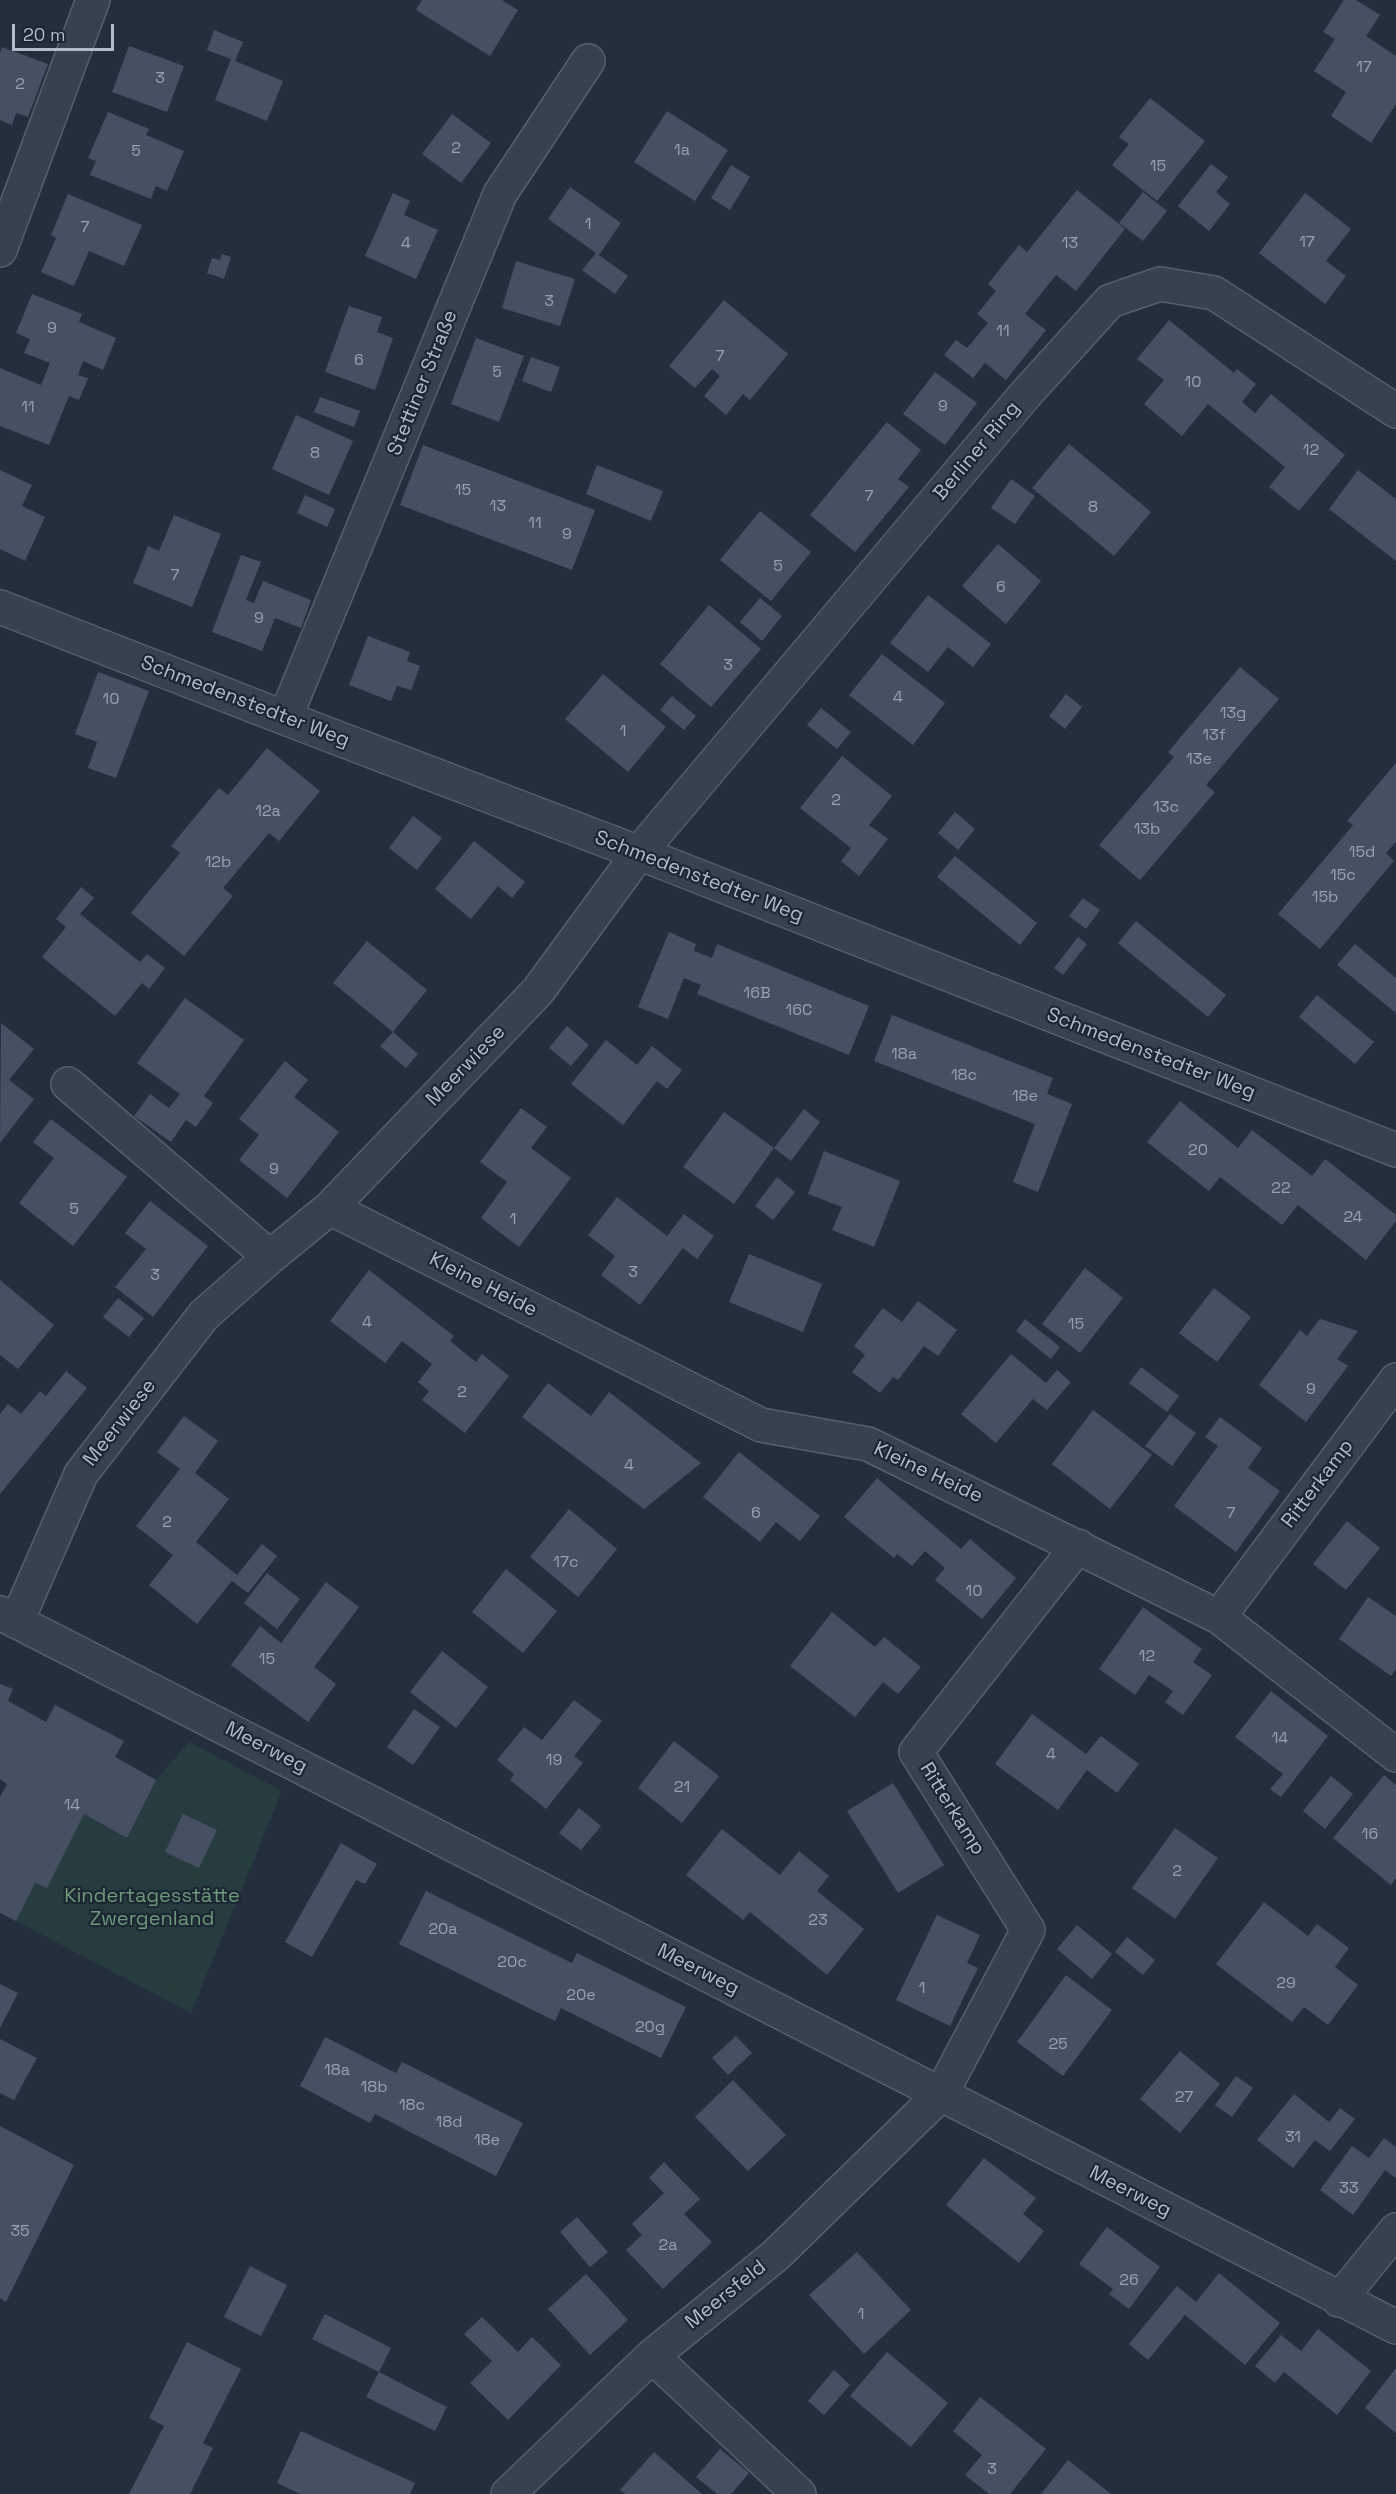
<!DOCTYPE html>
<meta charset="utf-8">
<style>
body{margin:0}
#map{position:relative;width:1396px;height:2494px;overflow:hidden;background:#242f3e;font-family:"Space Grotesk",sans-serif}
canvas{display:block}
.scale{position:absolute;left:12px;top:24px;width:102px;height:27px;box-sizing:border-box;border:3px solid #b4bcc9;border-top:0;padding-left:8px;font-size:18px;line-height:21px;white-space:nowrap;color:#b4bcc9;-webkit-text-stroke:4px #1d2633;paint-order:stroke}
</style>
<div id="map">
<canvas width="1396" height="2494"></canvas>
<div class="scale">20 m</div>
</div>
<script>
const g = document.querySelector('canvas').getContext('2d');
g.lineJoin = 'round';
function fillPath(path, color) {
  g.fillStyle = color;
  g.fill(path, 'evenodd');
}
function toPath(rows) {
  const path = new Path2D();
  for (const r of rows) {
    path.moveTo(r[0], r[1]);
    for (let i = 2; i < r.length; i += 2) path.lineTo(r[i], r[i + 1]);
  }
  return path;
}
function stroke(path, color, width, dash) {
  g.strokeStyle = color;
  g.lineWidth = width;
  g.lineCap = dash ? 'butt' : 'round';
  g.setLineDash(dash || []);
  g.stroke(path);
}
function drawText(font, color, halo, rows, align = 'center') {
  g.font = font + ' "Space Grotesk",sans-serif';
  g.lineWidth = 4.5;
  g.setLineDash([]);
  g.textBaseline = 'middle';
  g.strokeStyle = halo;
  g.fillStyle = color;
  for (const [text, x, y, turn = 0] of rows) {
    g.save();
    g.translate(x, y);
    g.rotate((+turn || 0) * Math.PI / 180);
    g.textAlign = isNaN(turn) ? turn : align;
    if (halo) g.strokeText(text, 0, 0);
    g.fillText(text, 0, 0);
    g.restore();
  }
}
const green = toPath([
 [189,1742,282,1791,191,2013,16,1921,35,1883,47,1888,84,1814,127,1837,156,1780]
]);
const building = toPath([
 [422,0,502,0,518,10,490,56,416,10],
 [1344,0,1356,0,1380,15,1366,36,1396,56,1396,104,1371,143,1331,116,1346,92,1314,71,1335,39,1323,32],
 [214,30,243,42,235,61,283,81,267,121,215,100,231,59,207,50],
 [129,46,184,66,167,112,112,92],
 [2,47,48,64,28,117,16,113,12,125,0,120,0,53],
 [1150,98,1205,141,1157,201,1112,165,1129,144,1119,137],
 [667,111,728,150,695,201,634,162],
 [108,112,149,129,146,135,184,151,167,191,156,186,151,199,90,175,96,161,88,158],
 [452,114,491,143,461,183,422,154],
 [1211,164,1228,177,1216,192,1230,204,1209,231,1178,206],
 [731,165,750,177,730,210,711,198],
 [570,187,621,223,599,255,628,276,615,294,582,270,596,253,548,219],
 [1077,190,1125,229,1076,291,1056,275,1025,314,1046,330,1006,380,985,363,973,378,944,355,956,340,967,348,988,323,977,314,996,291,988,284,1019,245,1027,252],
 [1143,192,1167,211,1143,241,1119,223],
 [393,193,410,201,404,215,438,230,416,279,365,256],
 [1305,193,1351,229,1326,261,1346,276,1325,304,1259,253],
 [68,194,142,225,124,266,89,251,74,286,41,272,56,238,51,235],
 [222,254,231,257,224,279,207,273,212,258,220,260],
 [516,261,575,279,560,326,502,308],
 [32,294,82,314,79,322,116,338,103,370,83,361,78,375,88,378,79,400,69,396,49,445,0,426,0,368,41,385,50,363,24,353,30,339,16,333],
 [724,300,788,354,750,400,743,394,726,415,704,396,720,376,712,369,695,388,669,366],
 [349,306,382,317,377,332,393,338,375,390,325,372],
 [1169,320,1234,373,1237,369,1256,384,1242,402,1255,413,1271,394,1345,455,1299,511,1269,487,1285,467,1208,404,1182,436,1144,404,1164,380,1137,359],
 [476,338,524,356,499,422,451,404],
 [531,357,560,367,551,392,522,381],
 [935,372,977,403,945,445,903,414],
 [320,397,360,411,354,427,314,412],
 [296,415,353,441,329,495,272,469],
 [887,422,921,450,898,479,909,487,855,552,810,515],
 [1069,444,1151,512,1114,556,1032,488],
 [423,445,595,510,572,570,400,505],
 [597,465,663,491,651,521,586,494],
 [0,470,32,485,22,506,45,517,25,561,0,549],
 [1358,470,1396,499,1396,561,1329,509],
 [1011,479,1035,496,1015,524,991,508],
 [305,495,335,509,327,527,297,513],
 [760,511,811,552,771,601,720,560],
 [174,515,221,534,192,607,133,583,148,546,159,551],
 [998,544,1041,581,1006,624,962,586],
 [241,555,261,562,246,600,254,603,263,581,311,600,301,628,275,618,262,651,212,632],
 [928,595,991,644,973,667,948,647,928,672,890,643],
 [760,598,782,616,762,641,740,622],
 [709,605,761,649,711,707,660,664],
 [368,636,410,652,407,661,420,666,411,690,397,686,391,701,349,685],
 [882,654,945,703,913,745,849,695],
 [1240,667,1279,699,1206,785,1215,792,1140,880,1099,845,1174,757,1168,752],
 [98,672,149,691,116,778,88,768,97,742,75,734],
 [603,674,666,727,628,772,565,719],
 [1066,694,1082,707,1065,729,1049,716],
 [672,696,696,716,684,730,660,710],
 [821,708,851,732,837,749,807,725],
 [267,748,320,791,279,841,269,833,223,888,233,896,184,956,131,913,180,853,171,846,219,788,228,795],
 [842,756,892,796,869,825,888,839,859,876,841,861,851,848,800,808],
 [1396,763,1396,842,1386,853,1394,861,1320,949,1278,914,1353,825,1347,821],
 [955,812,975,829,958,850,938,833],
 [413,816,442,838,417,870,389,848],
 [474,841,525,882,512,898,498,886,471,919,435,889],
 [955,856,1037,923,1020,945,937,877],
 [81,887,94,898,80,914,140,962,147,954,165,968,149,989,142,983,115,1016,42,957,66,927,56,919],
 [1083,898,1100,910,1086,929,1069,916],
 [1136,921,1226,995,1208,1017,1118,943],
 [669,932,696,944,694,951,712,958,717,944,869,1006,849,1055,697,994,701,985,684,978,668,1019,638,1007],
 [1078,937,1087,944,1063,975,1054,968],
 [367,941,427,990,393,1032,333,983],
 [1355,944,1396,978,1396,1013,1337,965],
 [1317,995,1374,1042,1355,1064,1299,1017],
 [185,998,244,1040,204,1096,213,1103,196,1127,186,1120,171,1142,134,1116,150,1094,169,1108,180,1094,137,1063],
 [892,1015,1053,1078,1047,1094,1072,1104,1038,1192,1013,1182,1035,1124,874,1061],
 [1,1023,34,1049,9,1080,34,1099,0,1143],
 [567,1026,589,1045,571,1066,549,1048],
 [393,1032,418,1054,406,1068,380,1046],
 [606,1040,637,1065,652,1046,682,1070,667,1089,657,1081,623,1125,571,1084],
 [285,1061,308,1080,294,1097,339,1132,287,1198,239,1160,259,1135,239,1119],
 [1180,1101,1238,1148,1252,1130,1312,1176,1325,1159,1396,1215,1396,1221,1366,1260,1298,1205,1282,1225,1220,1177,1209,1191,1147,1142],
 [521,1108,547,1127,531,1148,571,1178,519,1247,481,1218,507,1182,480,1162],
 [804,1109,820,1122,791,1161,774,1148],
 [724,1112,774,1148,734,1204,683,1167],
 [51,1119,127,1177,73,1246,19,1203,54,1158,33,1142],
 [824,1151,900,1181,874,1247,832,1230,842,1207,808,1194],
 [777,1177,795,1192,773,1220,755,1206],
 [617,1197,667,1236,684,1214,714,1236,697,1259,683,1248,640,1305,601,1275,615,1256,588,1235],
 [150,1201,208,1246,153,1317,115,1287,146,1249,125,1233],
 [749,1254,822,1284,803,1332,729,1302],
 [1085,1268,1123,1298,1080,1353,1042,1324],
 [369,1270,454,1336,450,1341,476,1362,482,1354,509,1376,465,1433,422,1400,429,1391,418,1382,432,1364,402,1341,385,1363,330,1321],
 [0,1280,54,1325,18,1369,0,1355],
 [1214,1288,1251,1317,1217,1362,1179,1333],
 [118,1298,144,1318,129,1337,103,1317],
 [918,1301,957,1330,938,1356,924,1346,898,1380,893,1377,880,1393,852,1372,865,1355,854,1346,883,1308,902,1322],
 [1025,1319,1060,1347,1051,1359,1016,1331],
 [1320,1319,1358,1331,1337,1359,1348,1366,1306,1422,1259,1385,1300,1330,1307,1336],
 [1011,1354,1046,1383,1057,1370,1071,1382,1047,1410,1033,1399,996,1443,961,1414],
 [1141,1367,1179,1396,1167,1412,1129,1383],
 [66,1371,87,1388,0,1494,0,1414,8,1404,21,1414,40,1391,46,1396],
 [548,1383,591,1416,609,1392,701,1463,644,1509,522,1417],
 [1093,1410,1152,1455,1110,1509,1052,1464],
 [1170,1414,1196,1433,1172,1466,1145,1446],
 [184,1416,218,1441,195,1473,229,1499,196,1542,237,1575,262,1544,277,1556,248,1593,232,1581,197,1624,149,1585,173,1555,136,1526,180,1469,157,1452],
 [1220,1417,1262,1448,1248,1468,1280,1491,1236,1552,1174,1506,1218,1446,1205,1437],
 [739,1452,820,1516,800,1541,776,1522,760,1542,703,1497],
 [877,1478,961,1549,970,1539,1016,1578,982,1619,935,1580,945,1568,925,1551,912,1566,897,1554,894,1558,844,1517],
 [569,1509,617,1549,578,1597,530,1557],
 [1347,1521,1380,1548,1346,1590,1313,1564],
 [506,1569,557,1611,523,1653,472,1612],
 [267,1573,300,1599,277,1629,244,1603],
 [326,1582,359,1607,314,1667,336,1684,308,1722,231,1665,260,1626,281,1643],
 [1368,1597,1396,1616,1396,1669,1391,1676,1339,1639],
 [1143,1607,1202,1649,1193,1662,1212,1675,1183,1715,1165,1702,1173,1691,1149,1675,1135,1695,1099,1669],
 [832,1612,875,1647,884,1637,921,1667,898,1694,883,1682,855,1717,790,1666],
 [442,1651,488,1687,456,1728,410,1692],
 [0,1684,13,1689,8,1701,46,1722,55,1705,124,1741,115,1757,156,1780,127,1838,84,1814,47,1888,35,1883,16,1921,0,1913,0,1797,7,1784,0,1779],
 [1271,1691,1328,1736,1281,1797,1270,1789,1283,1774,1235,1737],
 [574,1700,602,1721,574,1756,583,1763,546,1809,510,1780,514,1774,497,1760,524,1727,542,1740],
 [414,1709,440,1727,413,1765,387,1747],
 [1032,1714,1086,1754,1101,1736,1139,1764,1117,1793,1087,1770,1058,1810,995,1764],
 [674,1741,719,1776,682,1823,638,1788],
 [1384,1775,1396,1785,1396,1878,1391,1885,1333,1838],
 [1331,1776,1353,1794,1325,1829,1303,1811],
 [893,1783,944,1865,898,1893,847,1811],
 [579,1808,601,1826,581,1850,559,1833],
 [183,1814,217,1830,199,1868,165,1852],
 [1175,1828,1218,1858,1175,1919,1132,1888],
 [722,1829,780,1875,799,1851,829,1876,817,1891,864,1929,827,1975,750,1912,743,1920,686,1875],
 [341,1843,377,1864,365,1884,356,1880,312,1957,285,1942],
 [426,1891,572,1963,577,1953,686,2007,661,2058,561,2008,555,2021,399,1944],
 [1264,1902,1308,1936,1317,1924,1349,1948,1335,1967,1358,1985,1328,2025,1304,2007,1292,2022,1216,1964],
 [937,1915,980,1935,967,1963,978,1968,950,2026,896,2000],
 [1077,1925,1112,1954,1092,1979,1057,1949],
 [1127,1937,1155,1960,1143,1975,1115,1952],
 [1066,1975,1112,2010,1063,2076,1017,2042],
 [0,1984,18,1993,0,2028],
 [736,2036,752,2053,728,2075,712,2058],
 [325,2037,396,2073,402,2062,523,2123,496,2176,375,2114,370,2123,300,2086],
 [0,2039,37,2058,14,2100,0,2093],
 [1180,2051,1220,2084,1180,2133,1140,2099],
 [1236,2076,1253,2088,1232,2117,1215,2105],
 [733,2080,786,2135,748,2171,695,2117],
 [1294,2094,1329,2122,1340,2108,1355,2119,1330,2151,1315,2140,1293,2168,1257,2140],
 [0,2126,74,2165,6,2302,0,2298],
 [1384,2138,1396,2147,1396,2178,1385,2170,1353,2215,1320,2190,1352,2146,1369,2158],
 [984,2158,1036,2198,1023,2214,1044,2231,1019,2263,946,2205],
 [664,2162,700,2199,684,2214,712,2242,663,2289,626,2250,642,2235,632,2224,664,2193,649,2178],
 [577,2217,608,2252,590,2267,560,2232],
 [1107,2227,1160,2267,1129,2309,1109,2294,1113,2289,1079,2264],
 [857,2252,911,2310,864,2354,809,2295],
 [250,2266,287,2285,261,2336,224,2317],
 [1219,2273,1280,2323,1245,2365,1185,2315,1148,2360,1129,2344,1177,2286,1196,2302],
 [586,2274,628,2320,590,2355,548,2309],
 [325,2314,391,2348,379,2372,312,2339],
 [482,2317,518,2352,532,2337,561,2365,508,2420,470,2383,492,2361,464,2334],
 [1318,2329,1371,2371,1337,2415,1284,2372,1275,2383,1255,2366,1281,2335,1301,2351],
 [187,2342,241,2369,203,2443,213,2448,190,2494,129,2494,164,2426,149,2418],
 [887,2352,948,2403,911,2447,850,2396],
 [1396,2368,1396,2433,1365,2408],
 [834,2370,850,2385,824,2415,808,2401],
 [379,2372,447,2407,435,2431,366,2397],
 [980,2397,1046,2449,1010,2494,989,2494,965,2475,982,2455,953,2431],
 [301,2431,415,2483,410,2494,300,2494,277,2483],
 [720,2449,749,2473,731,2494,717,2494,696,2477],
 [654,2452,702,2494,625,2494,620,2490],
 [1068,2460,1111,2494,1041,2494]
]);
const minor = toPath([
 [0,250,93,0],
 [0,607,285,718,639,853,1396,1150],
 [285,718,500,194,588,61],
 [68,1084,270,1257],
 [330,1208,761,1425,868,1444,1219,1617,1396,1755],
 [0,1613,1396,2327],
 [1219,1617,1396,1380],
 [17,1621,81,1474,204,1315,270,1257,330,1208,538,991,639,853,1024,396,1110,301,1160,284,1214,293,1396,411],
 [1339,2300,1396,2230],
 [652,2356,799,2494],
 [508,2494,652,2356,776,2255,941,2094,1028,1930,916,1752,1078,1546]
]);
const numberNames = [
 ["17",1364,68],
 ["3",160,79],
 ["2",20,85],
 ["2",456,149],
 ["1a",682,151],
 ["5",136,152],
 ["15",1158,167],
 ["1",588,225],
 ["7",85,228],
 ["17",1307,243],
 ["4",406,244],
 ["13",1070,244],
 ["3",549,302],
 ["9",52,329],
 ["11",1003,332],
 ["7",720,357],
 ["6",359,361],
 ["5",497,373],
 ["10",1193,383],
 ["9",943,407],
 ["11",28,408],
 ["12",1311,451],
 ["8",315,454],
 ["15",463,491],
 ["7",869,497],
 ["13",498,507],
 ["8",1093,508],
 ["11",535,524],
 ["9",567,535],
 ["5",778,567],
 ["7",175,576],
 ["6",1001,588],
 ["9",259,619],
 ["3",728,666],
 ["4",898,698],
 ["10",111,700],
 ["13g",1233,714],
 ["1",623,732],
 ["13f",1214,736],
 ["13e",1199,760],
 ["2",836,801],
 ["13c",1166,808],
 ["12a",268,812],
 ["13b",1147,830],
 ["15d",1362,853],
 ["12b",218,863],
 ["15c",1343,876],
 ["15b",1325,898],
 ["16B",757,994],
 ["16C",799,1011],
 ["18a",904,1055],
 ["18c",964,1076],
 ["18e",1025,1097],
 ["20",1198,1151],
 ["9",274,1170],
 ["22",1281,1189],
 ["5",74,1210],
 ["24",1353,1218],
 ["1",513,1220],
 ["3",633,1273],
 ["3",155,1276],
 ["4",367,1323],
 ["15",1076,1325],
 ["9",1311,1390],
 ["2",462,1393],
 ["4",629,1466],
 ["6",756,1514],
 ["7",1231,1514],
 ["2",167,1523],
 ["17c",566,1563],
 ["10",974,1592],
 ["12",1147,1657],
 ["15",267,1660],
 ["14",1280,1739],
 ["4",1051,1755],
 ["19",554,1761],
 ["21",682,1788],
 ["14",72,1806],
 ["16",1370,1835],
 ["2",1177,1872],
 ["23",818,1921],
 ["20a",443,1930],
 ["20c",512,1963],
 ["29",1286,1984],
 ["1",922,1989],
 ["20e",581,1996],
 ["20g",650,2028],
 ["25",1058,2045],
 ["18a",337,2071],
 ["18b",374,2088],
 ["27",1184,2098],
 ["18c",412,2106],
 ["18d",449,2123],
 ["31",1293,2138],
 ["18e",487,2141],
 ["33",1349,2189],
 ["35",20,2232],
 ["2a",668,2246],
 ["26",1129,2281],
 ["1",861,2315],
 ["3",992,2470]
];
const streetNames = [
 ["Stettiner Straße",423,383,-68],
 ["Berliner Ring",977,451,-50],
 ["Schmedenstedter Weg",245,702,21],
 ["Schmedenstedter Weg",699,877,21],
 ["Schmedenstedter Weg",1151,1054,21],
 ["Meerwiese",466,1066,-46],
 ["Kleine Heide",483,1285,27],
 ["Meerwiese",120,1423,-52],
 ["Kleine Heide",928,1473,25],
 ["Ritterkamp",1318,1484,-53],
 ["Meerweg",266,1748,27],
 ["Ritterkamp",952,1809,58],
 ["Meerweg",698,1970,27],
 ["Meerweg",1130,2192,27],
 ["Meersfeld",726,2295,-39]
];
const parkNames = [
 ["Kindertagesstätte",152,1897],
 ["Zwergenland",152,1920]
];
fillPath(green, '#263c3f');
fillPath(building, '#455162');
stroke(minor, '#565f6c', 36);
stroke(minor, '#38414e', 33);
drawText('16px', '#98a1af', null, numberNames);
drawText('20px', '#b4bcc9', '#1d2633', streetNames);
drawText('20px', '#6b9a76', '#1d2633', parkNames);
</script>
